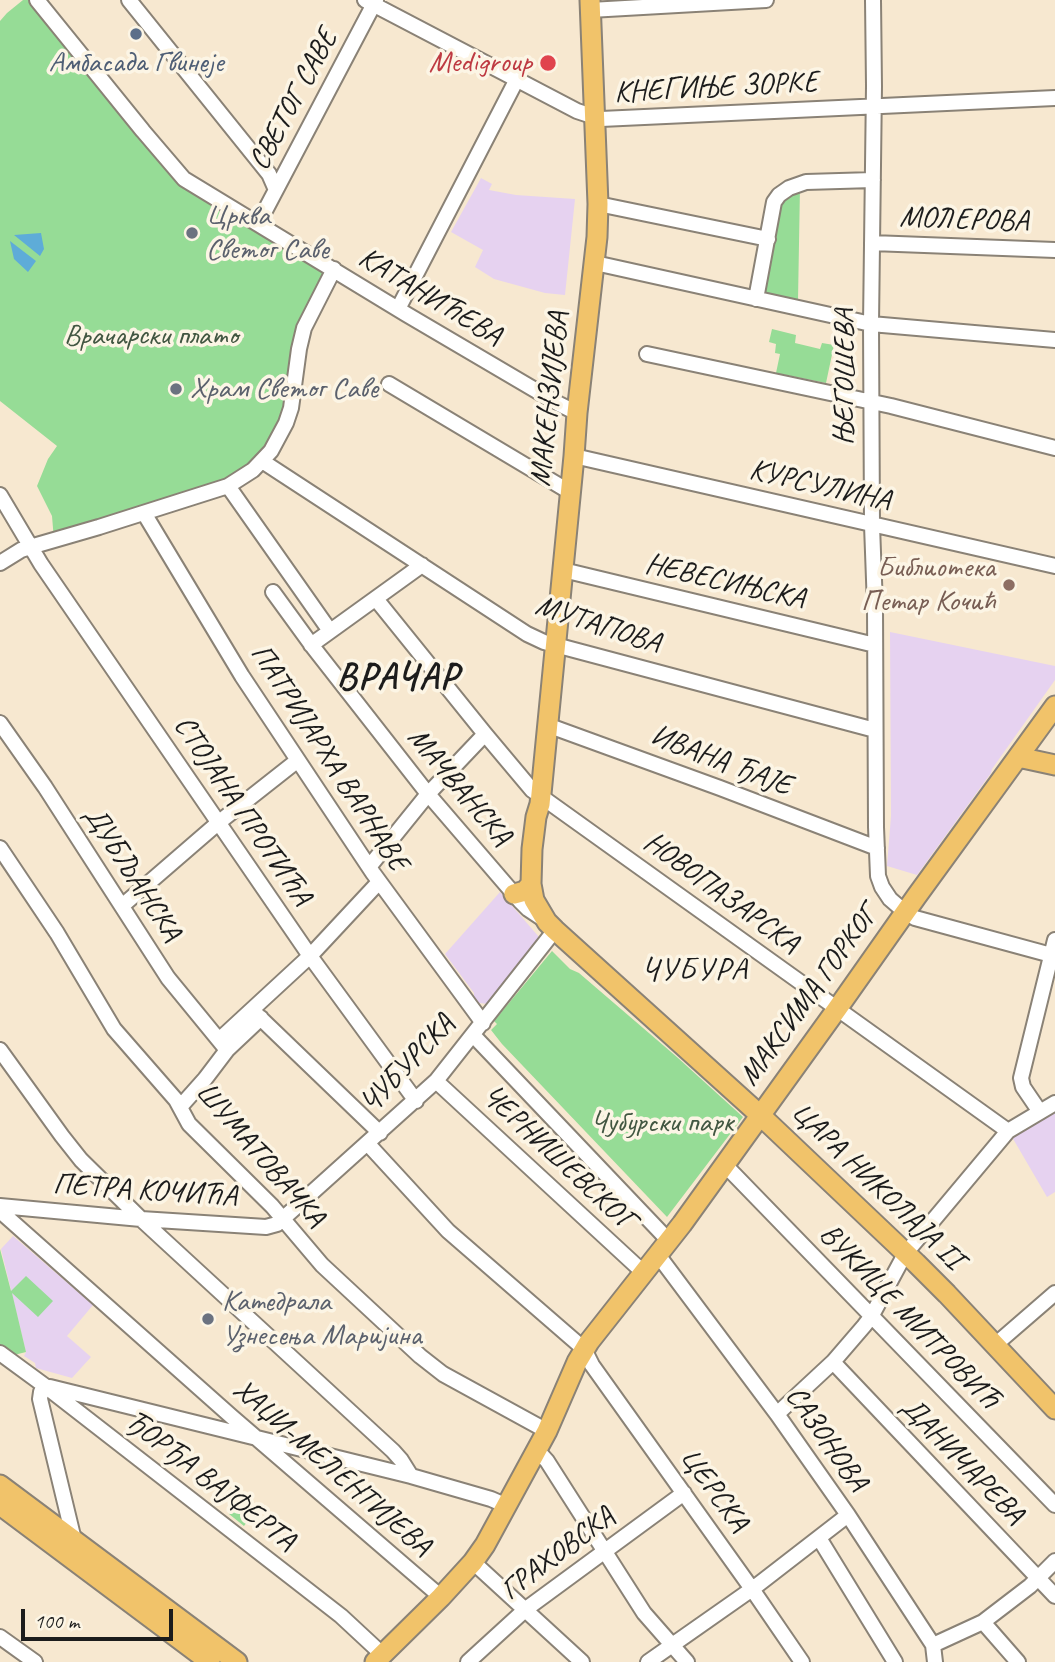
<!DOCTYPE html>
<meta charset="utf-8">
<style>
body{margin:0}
#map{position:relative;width:1055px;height:1662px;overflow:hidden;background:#f7e8d0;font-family:Caveat,sans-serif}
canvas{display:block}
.scale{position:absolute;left:21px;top:1609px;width:152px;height:32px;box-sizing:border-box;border:4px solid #1c1c1c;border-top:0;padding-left:9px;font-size:21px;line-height:24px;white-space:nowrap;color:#1c1c1c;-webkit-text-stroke:5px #fcf5e5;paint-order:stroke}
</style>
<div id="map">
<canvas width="1055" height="1662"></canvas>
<div class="scale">100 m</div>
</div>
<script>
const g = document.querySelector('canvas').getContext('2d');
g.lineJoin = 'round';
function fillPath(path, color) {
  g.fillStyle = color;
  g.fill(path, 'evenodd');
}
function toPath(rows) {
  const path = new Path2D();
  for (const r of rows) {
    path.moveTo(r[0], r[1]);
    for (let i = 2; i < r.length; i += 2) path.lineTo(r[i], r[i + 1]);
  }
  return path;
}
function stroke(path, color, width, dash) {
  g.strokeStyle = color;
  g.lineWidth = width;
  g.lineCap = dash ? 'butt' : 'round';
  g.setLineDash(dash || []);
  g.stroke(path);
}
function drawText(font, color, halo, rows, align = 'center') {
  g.font = font + ' Caveat,sans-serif';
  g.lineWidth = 7;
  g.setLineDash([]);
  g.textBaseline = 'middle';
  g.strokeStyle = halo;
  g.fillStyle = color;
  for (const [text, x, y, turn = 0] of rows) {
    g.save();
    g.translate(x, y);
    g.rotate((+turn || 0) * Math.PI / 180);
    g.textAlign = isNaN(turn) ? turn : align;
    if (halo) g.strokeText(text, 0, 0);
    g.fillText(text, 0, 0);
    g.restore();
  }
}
const built = toPath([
 [481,178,492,184,489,190,516,195,575,199,565,295,545,293,494,279,475,267,483,250,451,232],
 [890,632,1055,666,1055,680,992,769,991,773,917,875,887,866,891,816],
 [500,892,539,937,488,1004,479,1003,474,997,474,993,445,954],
 [1055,1112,1055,1192,1047,1197,1012,1137],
 [13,1236,93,1305,67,1336,91,1357,72,1378,36,1368,35,1363,24,1356,26,1352,1,1249]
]);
const green = toPath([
 [23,0,28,0,180,184,331,275,309,316,286,423,241,479,54,540,52,516,37,486,48,459,57,446,0,401,0,21,7,13],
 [800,187,798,300,761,292,780,201],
 [772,329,796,335,795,343,820,349,822,343,834,345,826,383,776,373,780,354,775,353,776,344,769,342],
 [552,951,570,969,579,973,678,1058,743,1117,667,1217,502,1044,491,1030,497,1024,494,1021],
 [0,1249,11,1291,26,1276,53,1301,38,1317,12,1293,26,1352,10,1356,0,1349],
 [242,1498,256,1510,244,1526,229,1514]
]);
const water = toPath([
 [41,233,44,249,40,256,14,235],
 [10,241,36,261,28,272,14,259]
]);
const minor = toPath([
 [37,0,143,131,184,179,406,314,559,404,577,413],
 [129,0,269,174,276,190],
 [365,0,577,111,601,119,1055,98],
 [873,0,874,86,871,324,872,525,875,607,876,827,878,876,882,887,890,899,905,912,915,918,1055,956],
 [590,10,766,0],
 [598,204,768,239],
 [258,224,376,0],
 [872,243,1055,250],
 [595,263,871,324,1055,340],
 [756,299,774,202,779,195,789,188,806,182,873,180],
 [398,309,517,79],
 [647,354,891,406,1055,448],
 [389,384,570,492],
 [574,456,1055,566],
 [262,461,527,634,544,642,875,730],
 [228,486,330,631],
 [0,495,41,564,310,956,416,1101],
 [144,513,242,676,373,873,483,1023],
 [0,563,21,550,30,547,99,527,228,486,253,470,271,451,286,423,291,408,299,349,304,328,334,269],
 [563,570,875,645],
 [273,592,313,647,428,794,520,901,528,909,543,919],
 [376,599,485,734,532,790,1008,1131],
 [311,645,422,565],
 [0,723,45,787,168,978,227,1050],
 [547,725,720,788,877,848],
 [0,848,57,933,114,1029,176,1100,189,1124,272,1206,322,1265,420,1356,443,1374,547,1431],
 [369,867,428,794,485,734],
 [122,906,218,823,298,760],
 [252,1010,380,1133],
 [473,1035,669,1241],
 [219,1040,310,956,379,882],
 [0,1050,62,1136,81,1160,141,1219,393,1451,401,1460,411,1476],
 [436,1081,644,1273],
 [180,1107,205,1079,227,1050,261,1018],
 [1040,1112,1023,1087,1021,1078,1055,940],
 [368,1144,448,1231,584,1349,592,1365,752,1589,802,1662],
 [725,1165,1055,1505],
 [0,1206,141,1219,266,1227,277,1224,436,1081,555,930],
 [0,1211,232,1417,441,1597],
 [658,1255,777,1414,848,1515,933,1645,935,1662],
 [995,1345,1055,1293],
 [0,1353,45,1386,305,1588,341,1616,383,1655],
 [833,1362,1055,1596],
 [45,1386,41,1392,40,1399,74,1540],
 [50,1387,411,1476,491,1499,507,1506],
 [777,1414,833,1362,864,1326,871,1317,905,1254,1008,1131,1055,1103],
 [537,1450,547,1461,644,1613,687,1662],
 [819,1538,895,1662],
 [473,1562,582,1662],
 [983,1622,1018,1662],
 [0,1637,35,1662],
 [933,1645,983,1622,1030,1586,1055,1561],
 [468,1662,526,1609,684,1493],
 [648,1662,755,1587,848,1515]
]);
const major = toPath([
 [590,0,598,204,597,237,577,413,574,456,540,804,536,817,532,849,531,884,534,900,547,922,555,930,760,1115,916,1263,947,1294,1055,1409],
 [1018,757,1055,765],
 [514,894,525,891,531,884],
 [0,1485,237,1662],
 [0,1505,210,1662],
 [375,1662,441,1597,473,1562,485,1545,547,1431,577,1362,589,1342,682,1224,837,1009,916,897,1055,706]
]);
const markers = [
 [136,34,7,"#5c6f8a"],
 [548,63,9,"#e0444e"],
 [192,233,7,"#6b7280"],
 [176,389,7,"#6b7280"],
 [1009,585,7,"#8d6e63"],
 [208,1319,7,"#6b7280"]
];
const serviceNames = [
 ["Амбасада Гвинеје",136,63]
];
const healthNames = [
 ["Medigroup",532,63]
];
const streetNames = [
 ["КНЕГИЊЕ ЗОРКЕ",716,88,-3],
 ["СВЕТОГ САВЕ",294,100,-62],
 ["МОЛЕРОВА",964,220,2],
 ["КАТАНИЋЕВА",430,297,31],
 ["ЊЕГОШЕВА",845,377,-90],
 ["МАКЕНЗИЈЕВА",550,399,-84],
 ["КУРСУЛИНА",820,486,13],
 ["НЕВЕСИЊСКА",725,582,13],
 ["МУТАПОВА",598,625,18],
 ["ПАТРИЈАРХА ВАРНАВЕ",329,758,57],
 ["ИВАНА ЂАЈЕ",721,761,21],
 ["МАЧВАНСКА",459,787,50],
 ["СТОЈАНА ПРОТИЋА",242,811,56],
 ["ДУБЉАНСКА",132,874,57],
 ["НОВОПАЗАРСКА",721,893,36],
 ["МАКСИМА ГОРКОГ",809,996,-54],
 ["ЧУБУРСКА",408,1064,-47],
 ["ШУМАТОВАЧКА",260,1155,49],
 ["ЧЕРНИШЕВСКОГ",558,1158,43],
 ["ЦАРА НИКОЛАЈА II",877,1186,44],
 ["ПЕТРА КОЧИЋА",145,1191,4],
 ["ВУКИЦЕ МИТРОВИЋ",909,1317,46],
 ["САЗОНОВА",826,1439,55],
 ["ДАНИЧАРЕВА",962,1461,46],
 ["ХАЏИ-МЕЛЕНТИЈЕВА",332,1468,41],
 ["ЂОРЂА ВАЈФЕРТА",210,1481,38],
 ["ЦЕРСКА",714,1490,54],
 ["ГРАХОВСКА",558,1554,-37]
];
const worshipNames = [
 ["Црква",206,216],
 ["Светог Саве",206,250],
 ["Храм Светог Саве",190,389],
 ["Катедрала",222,1302],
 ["Узнесења Маријина",222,1336]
];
const parkNames = [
 ["Врачарски плато",151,336],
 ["Чубурски парк",662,1123]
];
const educationNames = [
 ["Библиотека",995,568],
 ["Петар Кочић",995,602]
];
const neighbourhoodNames = [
 ["ЧУБУРА",695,971]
];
const districtNames = [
 ["ВРАЧАР",398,678]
];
fillPath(built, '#e6d2f0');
fillPath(green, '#96dc96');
fillPath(water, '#5eacd8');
stroke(minor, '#8a8276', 18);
stroke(major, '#8a8276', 23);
stroke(minor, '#fff', 14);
stroke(major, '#f1c36a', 19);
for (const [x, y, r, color] of markers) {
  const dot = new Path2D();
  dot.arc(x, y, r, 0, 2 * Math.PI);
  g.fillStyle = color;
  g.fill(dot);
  stroke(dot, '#fcf5e5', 2.5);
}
drawText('30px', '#4e5e75', '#fcf5e5', serviceNames);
drawText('30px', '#be3a42', '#fcf5e5', healthNames, 'right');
drawText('30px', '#1c1c1c', '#fcf5e5', streetNames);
drawText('30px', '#5b616d', '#fcf5e5', worshipNames, 'left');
drawText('30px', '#415641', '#fcf5e5', parkNames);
drawText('30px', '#785e54', '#fcf5e5', educationNames, 'right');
g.letterSpacing = '2px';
drawText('32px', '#1c1c1c', '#fcf5e5', neighbourhoodNames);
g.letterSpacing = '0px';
g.letterSpacing = '2px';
drawText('bold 37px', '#1c1c1c', '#fcf5e5', districtNames);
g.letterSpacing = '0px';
</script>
